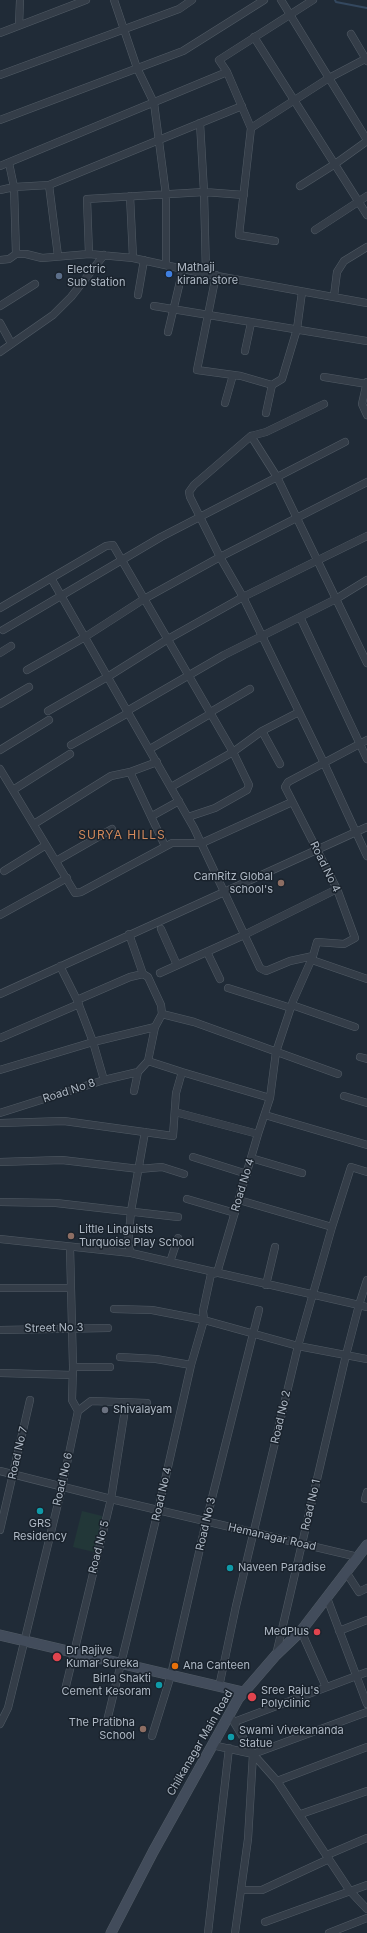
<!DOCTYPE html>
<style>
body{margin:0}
canvas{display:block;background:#202b37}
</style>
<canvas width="367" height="1933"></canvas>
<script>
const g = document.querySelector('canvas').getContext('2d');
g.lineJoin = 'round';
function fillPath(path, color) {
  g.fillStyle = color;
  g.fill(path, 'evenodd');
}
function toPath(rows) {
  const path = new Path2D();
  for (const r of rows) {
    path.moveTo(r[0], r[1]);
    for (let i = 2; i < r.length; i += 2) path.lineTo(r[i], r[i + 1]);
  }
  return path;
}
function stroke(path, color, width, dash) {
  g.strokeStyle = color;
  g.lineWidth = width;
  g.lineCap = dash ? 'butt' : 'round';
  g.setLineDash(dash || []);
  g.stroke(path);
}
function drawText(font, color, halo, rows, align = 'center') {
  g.font = font + ' Inter,sans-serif';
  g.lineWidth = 3;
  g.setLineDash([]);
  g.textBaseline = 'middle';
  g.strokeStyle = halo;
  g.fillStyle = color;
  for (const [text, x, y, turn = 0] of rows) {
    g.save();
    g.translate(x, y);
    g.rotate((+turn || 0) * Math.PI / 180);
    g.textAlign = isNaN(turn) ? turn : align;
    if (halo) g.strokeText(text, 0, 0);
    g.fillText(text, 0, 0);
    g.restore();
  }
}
const green = toPath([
 [82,1511,102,1516,94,1552,73,1547]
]);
const stream = toPath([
 [335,0,336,2,367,8]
]);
const street = toPath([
 [114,0,137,68,154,103,166,195,166,264],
 [281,0,367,140],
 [313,0,219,60,227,72,251,128,329,78,367,58],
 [19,25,20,0],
 [0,33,86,0],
 [351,34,367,61],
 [254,37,367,215],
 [0,75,179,9,192,0],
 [0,120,183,51,264,0],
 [200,123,204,192,206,274],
 [251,128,239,235,275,241],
 [9,163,14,187,16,254],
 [0,166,227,72],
 [49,185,58,256],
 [300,186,335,164,367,141],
 [0,190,14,187,49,185,242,106],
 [130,196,133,258],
 [315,230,367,196],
 [89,254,87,199,204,192,244,195],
 [0,260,9,259,16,254,26,254,42,258,89,254,133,258,206,274,367,303],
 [216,275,197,370,241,376,272,385,282,379,297,329,302,292],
 [138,295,144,260],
 [334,296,337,272,344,261,367,247],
 [0,306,35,284],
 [154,306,367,341],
 [0,323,11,343],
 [168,332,183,269],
 [245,351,251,323],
 [0,352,53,315,71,297,104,255],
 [324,377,367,384],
 [367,382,362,404,367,415],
 [225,403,233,375],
 [324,404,266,432,251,436,277,477,367,663],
 [266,413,272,385],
 [251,436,194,485,189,492,190,497,220,557,243,597,324,763,367,856],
 [51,578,194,828,260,968,266,971,290,961,313,956],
 [0,608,106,546,113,545,233,752,249,785,247,790,215,808,188,817],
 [300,617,367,759],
 [3,630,161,537,345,442],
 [0,653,11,646],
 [27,670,85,637,144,599,220,557,367,482],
 [0,704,29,687],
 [48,711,109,676,168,639,243,597,367,536],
 [127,711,224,655,336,599,367,580],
 [209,713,250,689],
 [262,731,280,764],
 [71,745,128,713],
 [150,749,210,714],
 [0,750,49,720],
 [0,769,75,893,81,892,172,843,202,843,292,802],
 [130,772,165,846],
 [171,787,233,752,262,731,299,712],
 [13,790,70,754],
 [152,816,179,801],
 [34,824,111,776,130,772,157,762],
 [56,861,112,829],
 [4,871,46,845],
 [0,915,67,878],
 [161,929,177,965],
 [129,934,143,974,148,977,161,1005,162,1014,155,1027,148,1061,138,1072,134,1091],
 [207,952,220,979],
 [312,960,367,979],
 [60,966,77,1000,93,1042,104,1080],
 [160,973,244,935,337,889],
 [228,988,291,1008],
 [0,994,367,827],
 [77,1000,130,977,143,974],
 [292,1005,355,1027],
 [162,1014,194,1022,338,1074],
 [0,1038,79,1004],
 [360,1057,367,1059],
 [0,1070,93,1042,155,1027],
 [182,1072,270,1098],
 [344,1096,367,1103],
 [175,1112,258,1134],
 [0,1113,104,1080,138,1072],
 [265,1115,367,1145],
 [0,1123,64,1121,173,1136,176,1093,182,1072,148,1061],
 [193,1157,247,1174],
 [251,1158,302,1173],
 [0,1162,62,1160,139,1169,162,1167,184,1174],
 [187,1199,235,1213],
 [239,1200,332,1227],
 [0,1202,56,1203,178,1217],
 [0,1239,131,1253,359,1305,367,1280],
 [131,1253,128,1244,131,1211,145,1132],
 [170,1262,178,1238],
 [266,1285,275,1247],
 [0,1288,71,1288],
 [114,1309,152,1310,204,1320,298,1346,367,1359],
 [0,1330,108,1328],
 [120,1357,156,1359,191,1365],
 [73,1367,110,1367],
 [0,1373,73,1375],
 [78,1411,91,1401,147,1403],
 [0,1471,111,1499,358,1557],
 [365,1499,367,1492],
 [0,1530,30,1400],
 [346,1572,359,1592,367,1588],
 [327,1598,367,1704],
 [301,1631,326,1687],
 [339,1631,367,1620],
 [276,1655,346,1355,359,1305,367,1307],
 [219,1687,236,1606,298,1346,332,1227,351,1167,367,1172],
 [65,1690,111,1499,126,1403],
 [229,1714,253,1754,277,1781,350,1891,367,1909],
 [107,1721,158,1511,191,1365,204,1320,203,1311,211,1274,217,1273,258,1134,270,1098,276,1052,293,1001,313,956,317,942,344,944,355,938,337,889,285,787,288,782,367,740],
 [234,1722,367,1672],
 [0,1724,8,1708,62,1487,78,1411,72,1400,73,1367,70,1247],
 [152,1736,171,1675,206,1522,259,1310],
 [212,1745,253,1754,367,1712],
 [277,1781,367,1747],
 [301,1814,367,1791],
 [327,1855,367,1838],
 [241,1890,262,1890,329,1859],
 [265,1922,367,1885],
 [208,1933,229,1748],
 [235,1933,248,1839,253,1754],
 [329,1933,367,1918]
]);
const secondary = toPath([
 [0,1635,243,1692],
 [111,1933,153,1852,238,1699,276,1655,301,1631,367,1545]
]);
const markers = [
 [169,274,4,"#3f7fe0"],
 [59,276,4,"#5c6f8a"],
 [281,883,4,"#8d6e63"],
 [71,1236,4,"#8d6e63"],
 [105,1410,4,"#6b7280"],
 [40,1511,4,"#0f9aa8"],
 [230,1568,4,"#0f9aa8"],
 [317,1632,4,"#e0444e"],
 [57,1657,5,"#e0444e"],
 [175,1666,4,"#e8710a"],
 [159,1685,4,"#0f9aa8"],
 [252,1697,5,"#e0444e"],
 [143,1729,4,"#8d6e63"],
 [231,1737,4,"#0f9aa8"]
];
const poiNames = [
 ["Mathaji",177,268],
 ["kirana store",177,281],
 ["Electric",67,270],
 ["Sub station",67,283],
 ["CamRitz Global",273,877,"right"],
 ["school's",273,890,"right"],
 ["Little Linguists",79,1230],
 ["Turquoise Play School",79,1243],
 ["Shivalayam",113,1410],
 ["GRS",40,1524,"center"],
 ["Residency",40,1537,"center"],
 ["Naveen Paradise",238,1568],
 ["MedPlus",309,1632,"right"],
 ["Dr Rajive",66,1651],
 ["Kumar Sureka",66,1664],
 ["Ana Canteen",183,1666],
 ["Birla Shakti",151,1679,"right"],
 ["Cement Kesoram",151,1692,"right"],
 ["Sree Raju's",261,1691],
 ["Polyclinic",261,1704],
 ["The Pratibha",135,1723,"right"],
 ["School",135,1736,"right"],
 ["Swami Vivekananda",239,1731],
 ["Statue",239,1744]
];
const streetNames = [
 ["Road No 4",325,867,64],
 ["Road No 8",69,1091,-18],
 ["Road No 4",243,1185,-73],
 ["Street No 3",54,1328,-1],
 ["Road No 2",281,1417,-77],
 ["Road No 7",18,1453,-77],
 ["Road No 6",63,1479,-77],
 ["Road No 4",162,1494,-77],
 ["Road No 1",311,1505,-77],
 ["Road No 3",206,1524,-77],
 ["Hemanagar Road",272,1537,13],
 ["Road No 5",99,1547,-76],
 ["Chilkanagar Main Road",200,1743,-60]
];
const neighbourhoodNames = [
 ["SURYA HILLS",122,835]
];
fillPath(green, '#223738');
stroke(stream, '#34485f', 2);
stroke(street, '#515b65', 8);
stroke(secondary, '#515b65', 11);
stroke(street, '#343d48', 7);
stroke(secondary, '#424c5b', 10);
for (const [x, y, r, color] of markers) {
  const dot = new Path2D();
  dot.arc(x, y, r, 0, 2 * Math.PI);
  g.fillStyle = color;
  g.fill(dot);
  stroke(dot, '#19222c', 1.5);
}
drawText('11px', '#aeb8c4', '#19222c', poiNames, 'left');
drawText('11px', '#aeb8c4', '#19222c', streetNames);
g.letterSpacing = '1px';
drawText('12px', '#d2895b', '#19222c', neighbourhoodNames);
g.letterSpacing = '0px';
</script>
